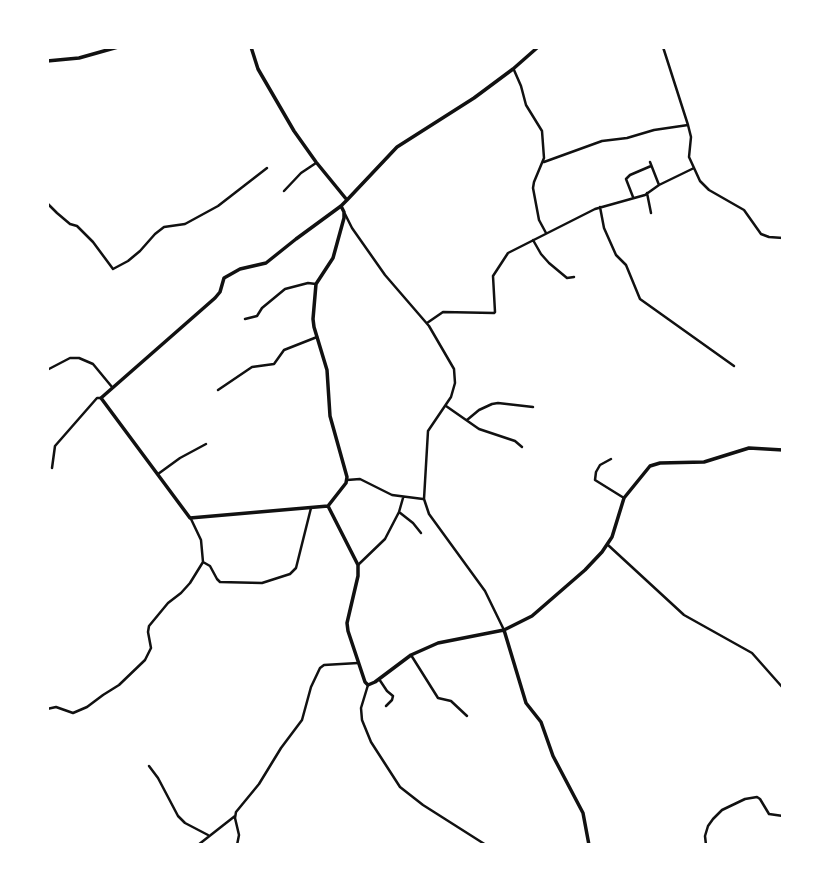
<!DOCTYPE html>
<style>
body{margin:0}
#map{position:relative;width:830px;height:892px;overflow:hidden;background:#fff;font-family:Commissioner,sans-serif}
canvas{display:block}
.frame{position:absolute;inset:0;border:49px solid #fff;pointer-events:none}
</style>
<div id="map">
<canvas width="830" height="892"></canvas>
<div class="frame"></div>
</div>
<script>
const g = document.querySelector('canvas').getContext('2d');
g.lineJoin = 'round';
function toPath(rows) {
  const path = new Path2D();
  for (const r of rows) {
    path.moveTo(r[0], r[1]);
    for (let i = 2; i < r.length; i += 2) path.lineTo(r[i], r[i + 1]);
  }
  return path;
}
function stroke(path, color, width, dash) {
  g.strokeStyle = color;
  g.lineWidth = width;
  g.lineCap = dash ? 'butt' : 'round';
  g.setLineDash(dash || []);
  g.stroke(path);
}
const minor = toPath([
 [663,47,688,125,691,137,689,157,700,181,709,190,744,210,761,234,769,237,783,238],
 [514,70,521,86,526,105,542,131,544,158,534,182,533,188,539,220,546,233],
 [544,162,602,141,627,138,654,130,688,125],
 [650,162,659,185],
 [284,191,301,173,316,163],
 [647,193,651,213],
 [633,197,626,179,630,175,651,166],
 [47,203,57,213,70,224,77,226,93,242,113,269,128,261,140,251,155,234,164,227,185,224,218,206,267,168],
 [600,207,604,228,616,255,626,265,640,299,734,366],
 [345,214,352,228,385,275,429,326,454,369,455,383,451,397,428,431,424,499,429,514,485,591,504,630],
 [533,240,541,254,549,263,567,278,574,277],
 [245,319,257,316,262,308,285,289,308,283,316,284],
 [427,323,443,312,494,313,495,312,493,276,508,253,595,209,645,195,659,185,694,168],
 [47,370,70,358,79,358,93,364,112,387],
 [218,390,252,367,274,364,284,350,317,337],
 [446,406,479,429,515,441,522,447],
 [467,420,479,410,492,404,498,403,533,407],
 [611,459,600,465,596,472,595,480,624,498],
 [52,468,55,446,97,398,101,398],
 [158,474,180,458,206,444],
 [347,480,360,479,392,495,423,499],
 [399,512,413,523,421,533],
 [608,545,684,615,752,653,783,688],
 [203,562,210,566,217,579,220,582,262,583,290,574,296,568,311,508],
 [358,565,385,539,399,512,403,498],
 [411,655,438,698,451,701,467,716],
 [379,679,387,691,393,696,392,700,386,706],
 [368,685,361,708,362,720,371,742,400,787,423,805,486,845],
 [47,709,56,707,73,713,87,707,103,695,119,685,145,660,151,648,148,632,149,626,168,603,181,593,190,583,203,562,201,540,191,519],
 [149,766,158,778,178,816,185,823,208,835],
 [198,845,235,816],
 [237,845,239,835,235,818,236,812,259,784,281,748,302,720,311,687,320,668,324,665,358,663],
 [706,845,705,836,708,826,713,819,722,810,745,799,757,797,760,799,769,814,783,816]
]);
const tertiary = toPath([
 [251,47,258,69,294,131,316,162,347,200,341,206,296,239,266,263,240,269,224,278,220,292,215,298,101,398,190,518,328,506,358,565,358,576,347,623,348,631,365,682,368,685,375,682,411,655,438,643,504,630,526,703,541,722,553,756,583,813,589,845],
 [47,61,79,58,118,47],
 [347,200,397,147,474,98,513,69,538,47],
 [328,506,346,483,347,477,330,416,327,370,314,327,313,319,316,284,333,258,344,218,344,212,341,206],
 [504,630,532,616,585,570,602,552,612,537,624,498,650,466,660,463,704,462,749,448,783,450]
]);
stroke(minor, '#111', 2.5);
stroke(tertiary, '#111', 3.5);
</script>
